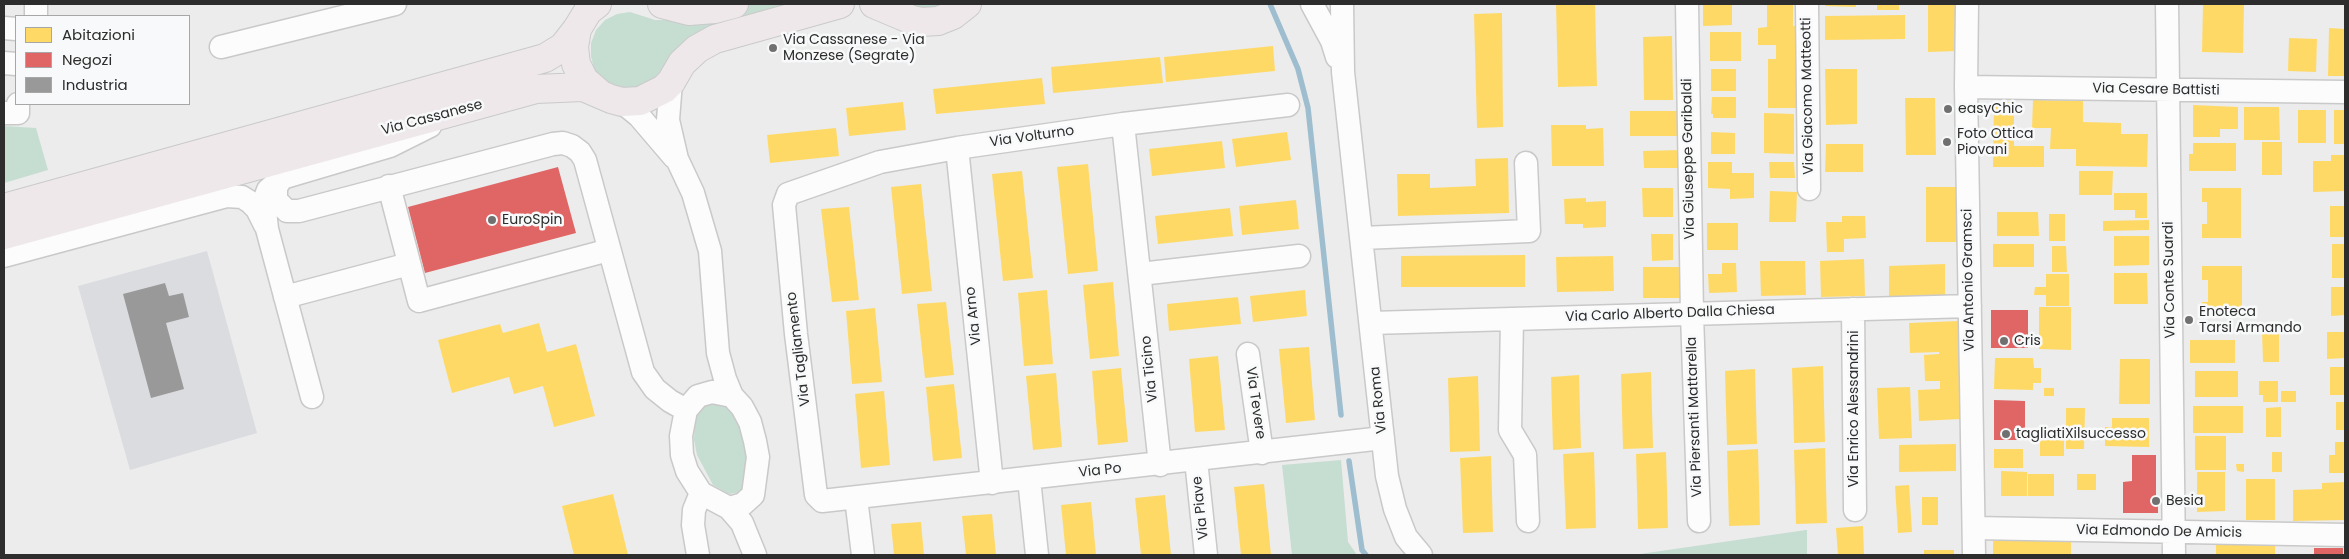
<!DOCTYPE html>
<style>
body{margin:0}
#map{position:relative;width:2349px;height:559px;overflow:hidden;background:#ececec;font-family:Poppins,sans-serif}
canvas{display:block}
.frame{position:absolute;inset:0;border:5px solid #2d2d2d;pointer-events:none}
.legend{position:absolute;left:15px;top:15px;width:175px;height:90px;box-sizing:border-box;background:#f8f9fa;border:1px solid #a7a7a8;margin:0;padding:6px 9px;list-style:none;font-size:15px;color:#2d2d2d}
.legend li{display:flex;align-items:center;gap:10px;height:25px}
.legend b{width:25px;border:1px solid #a7a7a8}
</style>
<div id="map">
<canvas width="2349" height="559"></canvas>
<div class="frame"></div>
<ul class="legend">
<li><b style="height:14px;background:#ffd966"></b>Abitazioni</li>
<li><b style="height:14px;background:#e06666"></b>Negozi</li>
<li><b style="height:14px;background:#999"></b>Industria</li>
</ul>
</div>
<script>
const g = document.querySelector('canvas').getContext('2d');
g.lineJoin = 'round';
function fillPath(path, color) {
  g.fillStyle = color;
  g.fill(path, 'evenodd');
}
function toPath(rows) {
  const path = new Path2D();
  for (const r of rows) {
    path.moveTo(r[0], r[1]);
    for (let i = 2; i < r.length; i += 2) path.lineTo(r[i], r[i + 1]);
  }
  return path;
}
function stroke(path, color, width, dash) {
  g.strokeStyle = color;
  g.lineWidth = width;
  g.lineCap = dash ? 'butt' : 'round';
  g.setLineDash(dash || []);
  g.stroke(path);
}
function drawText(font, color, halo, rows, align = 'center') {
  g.font = font + ' Poppins,sans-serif';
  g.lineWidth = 5;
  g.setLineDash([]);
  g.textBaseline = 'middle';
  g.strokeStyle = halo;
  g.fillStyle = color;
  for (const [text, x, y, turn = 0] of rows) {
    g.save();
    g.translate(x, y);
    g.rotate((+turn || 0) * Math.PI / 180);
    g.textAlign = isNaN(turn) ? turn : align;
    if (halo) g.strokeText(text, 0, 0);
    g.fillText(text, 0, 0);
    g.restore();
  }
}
const built = toPath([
 [207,251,257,433,130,470,78,286]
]);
const green = toPath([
 [749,4,809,4,659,77,649,85,625,90,613,87,602,80,594,69,591,56,591,43,596,30,605,20,617,14,630,12,655,20,690,20],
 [898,4,954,4,934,13],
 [4,126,36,128,48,170,4,183],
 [726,397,750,440,746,484,741,492,729,494,713,485,697,455,694,440,695,412,698,406],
 [1341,460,1348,542,1357,555,1292,555,1282,465],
 [1807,530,1807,555,1633,555,1806,530]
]);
const homes = toPath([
 [1556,4,1595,4,1597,86,1558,87],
 [1703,4,1732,4,1732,25,1703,26],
 [1767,4,1793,4,1793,26,1798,26,1798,108,1768,108,1768,59,1776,59,1776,45,1758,45,1758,28,1767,27],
 [1825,4,1856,4,1856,7,1825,6],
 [1877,4,1899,4,1899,10,1877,10],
 [1928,4,1957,4,1958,51,1928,52],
 [2203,4,2244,4,2243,53,2202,52],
 [1502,13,1503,127,1477,128,1474,14],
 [1905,15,1905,39,1825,40,1825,16],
 [2329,28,2345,29,2345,76,2328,76],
 [1710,32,1741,32,1741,61,1710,61],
 [1672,36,1673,100,1644,100,1643,37],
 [2289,38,2317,39,2316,72,2288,71],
 [1273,46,1275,71,1166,82,1164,57],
 [1160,57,1163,83,1053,93,1051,67],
 [1711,69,1736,69,1736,91,1711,91],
 [1825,69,1857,69,1857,124,1826,125],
 [1042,78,1045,104,936,114,933,89],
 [1712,97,1736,97,1736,118,1713,118,1713,114,1711,114],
 [1905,98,1935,98,1936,155,1906,155],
 [2033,100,2083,101,2083,122,2121,123,2121,134,2148,134,2147,167,2076,166,2076,149,2050,149,2051,128,2032,128],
 [903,102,906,130,849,136,846,108],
 [1994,102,2014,102,2014,146,2044,146,2044,167,1993,167],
 [2193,105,2238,107,2238,129,2220,129,2220,137,2193,137],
 [2244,107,2279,107,2280,140,2244,140],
 [2298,110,2326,110,2326,143,2298,143],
 [2334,110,2345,110,2345,144,2334,144],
 [1630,111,1681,111,1681,136,1630,136],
 [1764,113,1794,114,1794,154,1764,153],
 [1551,125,1586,125,1586,129,1603,128,1604,166,1552,166],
 [836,128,839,156,770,163,767,135],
 [1287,132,1291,160,1236,167,1232,139],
 [1711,132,1735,133,1735,154,1711,154],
 [1222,141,1225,168,1152,176,1149,149],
 [2262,142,2282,142,2282,175,2262,175],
 [2193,143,2236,143,2236,171,2189,171,2189,154,2193,154],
 [1826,144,1863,144,1863,172,1825,172],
 [1680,150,1681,168,1644,168,1643,151],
 [2331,155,2345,155,2345,191,2313,192,2313,161,2331,161],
 [1508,158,1509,213,1398,216,1397,174,1430,174,1430,188,1476,186,1475,159],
 [1708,162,1732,162,1732,173,1754,173,1754,198,1730,199,1730,189,1708,188],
 [1769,162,1794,162,1795,178,1770,178],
 [1088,164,1098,271,1068,274,1057,167],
 [1022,171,1033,278,1003,281,992,174],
 [2079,171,2113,171,2112,195,2079,195],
 [921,184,932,291,902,294,891,187],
 [1926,187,1960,187,1960,242,1926,242],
 [1642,188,1673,188,1673,217,1643,217],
 [2202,188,2241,188,2241,238,2202,238,2202,224,2207,224,2207,202,2202,202],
 [1770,191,1797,192,1796,222,1769,222],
 [2114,193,2147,193,2147,218,2135,218,2135,210,2114,210],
 [1586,198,1586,202,1606,201,1606,227,1583,228,1583,224,1565,224,1564,199],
 [1296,200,1299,229,1242,235,1239,206],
 [2330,206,2345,206,2345,237,2330,237],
 [849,207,859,300,832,302,821,209],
 [1230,208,1233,236,1158,244,1155,216],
 [1997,212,2038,212,2039,236,1997,236],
 [2049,214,2065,214,2065,241,2049,241],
 [1842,216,1865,216,1866,238,1844,239,1844,252,1827,252,1826,222,1842,222],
 [2149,220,2149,230,2103,231,2103,221],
 [1707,223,1738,223,1738,250,1707,250],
 [1651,234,1673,234,1673,260,1652,261],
 [2114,236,2149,236,2149,265,2114,266],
 [1993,244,2034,244,2034,267,1993,267],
 [2332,244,2345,244,2345,278,2332,278],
 [2052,246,2066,246,2067,272,2052,272],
 [1525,255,1525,287,1401,287,1401,256],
 [1613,256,1614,291,1557,292,1556,257],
 [1864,259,1865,296,1821,297,1820,261],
 [1760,261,1805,261,1806,295,1761,296],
 [1722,263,1736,263,1737,292,1709,293,1708,274,1722,274],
 [1945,264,1945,295,1889,297,1889,266],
 [2202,266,2242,266,2242,316,2202,316,2202,302,2208,302,2208,280,2202,280],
 [1643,267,1680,267,1680,298,1643,298],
 [2114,273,2147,273,2148,304,2114,304],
 [2046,274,2069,274,2069,306,2046,306,2046,295,2034,295,2035,287,2046,287],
 [1113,282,1119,356,1090,359,1083,285],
 [2331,287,2345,287,2345,315,2331,316],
 [1047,290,1053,364,1024,366,1018,293],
 [1305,290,1307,316,1253,322,1250,296],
 [1238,297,1241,324,1169,331,1167,304],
 [946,302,954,375,925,378,917,304],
 [2039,307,2071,307,2071,350,2039,349],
 [875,308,882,382,852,384,846,311],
 [1959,321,1961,419,1919,421,1918,390,1940,389,1940,381,1925,381,1924,355,1939,354,1939,352,1910,353,1909,323],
 [539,323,547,352,576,344,595,416,554,427,543,386,514,394,509,377,452,393,438,340,500,324,503,333],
 [2262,331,2279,331,2279,362,2263,362],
 [2327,332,2345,332,2345,358,2327,359],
 [2190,340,2235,340,2235,363,2190,363],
 [1309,347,1315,420,1286,423,1279,349],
 [1218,356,1225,430,1195,432,1189,359],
 [1995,358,2033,358,2034,368,2041,368,2041,383,2033,383,2033,390,1994,389],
 [2120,359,2150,359,2150,404,2119,404],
 [1823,366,1825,442,1794,443,1792,368],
 [2330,367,2345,367,2345,395,2330,395],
 [1121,368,1128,442,1098,445,1092,371],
 [1755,369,1757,444,1727,445,1725,371],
 [2195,371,2238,371,2238,397,2195,397],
 [1651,372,1653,448,1623,449,1621,374],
 [1056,373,1062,447,1033,450,1026,376],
 [1579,375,1581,448,1553,450,1551,377],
 [1478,376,1480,451,1450,452,1448,378],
 [2259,381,2278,381,2278,402,2263,402,2263,395,2259,395],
 [954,384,962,458,933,461,926,387],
 [1910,387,1912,438,1879,439,1877,388],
 [2044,388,2054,388,2054,396,2044,396],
 [884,391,890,465,861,468,855,394],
 [2281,391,2296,391,2296,402,2281,402],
 [2336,402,2345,402,2345,430,2336,430],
 [2193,406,2243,406,2243,433,2193,433],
 [2281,407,2281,437,2266,437,2266,408],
 [2066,408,2085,408,2084,449,2066,449],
 [2112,418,2149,418,2149,447,2105,446,2105,427,2112,427],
 [2040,430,2064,431,2064,456,2040,456],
 [2195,436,2226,436,2226,470,2195,470],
 [2335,442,2345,442,2345,473,2329,473,2329,455,2335,455],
 [1956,444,1956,471,1899,472,1899,445],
 [1825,448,1827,523,1796,524,1794,450],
 [1758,449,1760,525,1729,526,1727,451],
 [1994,449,2023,449,2023,468,1994,468],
 [1594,452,1596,528,1566,529,1563,454],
 [1666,452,1668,528,1638,529,1636,454],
 [2272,452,2282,452,2282,472,2272,472],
 [1491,456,1493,532,1463,533,1460,458],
 [2236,464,2244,464,2244,472,2237,471],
 [2001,471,2027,472,2027,496,2001,496],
 [2197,472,2225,472,2225,511,2197,512],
 [2028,474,2054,474,2054,496,2028,496],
 [2077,474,2096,474,2096,490,2077,490],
 [2246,479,2275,479,2275,520,2246,520],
 [2345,482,2345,520,2293,521,2293,490,2322,489,2322,483],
 [1264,484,1271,555,1241,555,1234,487],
 [1909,485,1912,532,1898,533,1895,486],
 [613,494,628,555,574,555,562,506],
 [1165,495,1171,555,1141,555,1135,498],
 [1922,497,1938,497,1938,525,1922,525],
 [1091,502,1096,555,1066,555,1061,505],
 [992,514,996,555,966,555,962,516],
 [921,522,924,555,894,555,891,524],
 [1863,526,1864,555,1838,555,1836,528],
 [2071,540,2071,555,1993,555,1993,541],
 [2216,541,2275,542,2275,555,2216,555],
 [1924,550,1954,550,1954,555,1924,555]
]);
const shops = toPath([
 [558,167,576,233,425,273,408,207],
 [1991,310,2028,310,2028,348,1991,348],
 [1994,400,2025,401,2025,440,1994,440],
 [2132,455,2156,455,2156,505,2158,505,2158,513,2123,513,2123,482,2132,481],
 [2314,548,2343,548,2343,555,2314,555]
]);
const industry = toPath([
 [165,283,169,296,183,293,189,317,166,323,184,389,151,398,123,294]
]);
const stream = toPath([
 [1270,4,1298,69,1308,108,1341,415],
 [1349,461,1362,550,1366,555]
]);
const minor = toPath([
 [1312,4,1332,41,1337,57],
 [1342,4,1343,72,1387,476,1395,509,1406,537,1421,555],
 [1687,4,1692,314,1699,521],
 [1807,4,1809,189],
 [1967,4,1966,87,1974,555],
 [2167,4,2174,555],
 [36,16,36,4],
 [4,28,16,29],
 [221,47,395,4],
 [4,63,16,64],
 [671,82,668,120,677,159,693,193,710,251,718,353,725,379,732,396],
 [1966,87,2345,92],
 [622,102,639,116,674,157],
 [1288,105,1123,124,957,148,880,162,788,194,784,205,796,334,816,495,822,501,1383,438],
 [4,113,18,113,18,104],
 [1123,124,1160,465],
 [957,148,992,483],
 [282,178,276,187,276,200,287,211,299,211,553,144,563,143,572,146,580,152,585,160,643,372,655,389,670,401,686,410],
 [389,186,419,301,609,250],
 [1362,238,1529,231,1526,163],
 [4,256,227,196,242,197,250,202,257,209,265,225],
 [1140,274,1299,256],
 [285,297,409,264],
 [1853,309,1855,510],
 [1512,319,1510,430,1525,455,1528,521],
 [1371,323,1970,306],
 [1248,354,1262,453],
 [712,392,732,396,742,407,750,422,755,441,758,457,753,495,743,504,729,508,701,493,687,471,682,455,681,436,686,410,698,396,712,392],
 [312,397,267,229,264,201,268,190,282,178,390,146,430,126],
 [1196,460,1206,555],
 [1029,479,1037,555],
 [856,498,863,555],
 [729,508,742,523,755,555],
 [1974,528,2345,535],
 [698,555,693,525,694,510,701,493]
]);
const major = toPath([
 [662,4,689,11,715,9,734,4],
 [874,4,912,20,922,22,938,21,953,15,967,4],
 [577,29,574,47,576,64,584,80,600,94],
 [4,208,545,58,563,47,577,29,588,11,597,4],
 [4,235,536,89,583,87,611,99,622,102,640,101,664,89,671,82,682,63,697,49,715,39,840,4]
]);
const markers = [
 [773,48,5,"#707070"],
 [1948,109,5,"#707070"],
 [1947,142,5,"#707070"],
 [492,220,5,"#707070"],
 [2189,320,5,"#707070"],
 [2004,341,5,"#707070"],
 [2006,434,5,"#707070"],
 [2156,501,5,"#707070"]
];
const poiNames = [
 ["Via Cassanese - Via",783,40],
 ["Monzese (Segrate)",783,56],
 ["easyChic",1958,109],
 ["Foto Ottica",1957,134],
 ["Piovani",1957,150],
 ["EuroSpin",502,220],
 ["Enoteca",2199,312],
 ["Tarsi Armando",2199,328],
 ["Cris",2014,341],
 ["tagliatiXilsuccesso",2016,434],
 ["Besia",2166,501]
];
const streetNames = [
 ["Via Cesare Battisti",2156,90,1],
 ["Via Giacomo Matteotti",1808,96,-91],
 ["Via Cassanese",432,118,-15],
 ["Via Volturno",1032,137,-8],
 ["Via Giuseppe Garibaldi",1689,159,-91],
 ["Via Antonio Gramsci",1969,280,-91],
 ["Via Conte Suardi",2170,280,-91],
 ["Via Carlo Alberto Dalla Chiesa",1670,314,-2],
 ["Via Arno",974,316,-96],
 ["Via Tagliamento",799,349,-97],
 ["Via Ticino",1150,369,-96],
 ["Via Roma",1379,400,-96],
 ["Via Tevere",1255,403,82],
 ["Via Enrico Alessandrini",1854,409,-90],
 ["Via Piersanti Mattarella",1695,417,-92],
 ["Via Po",1100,471,-6],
 ["Via Piave",1201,508,-96],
 ["Via Edmondo De Amicis",2159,532,1]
];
fillPath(built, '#dadce0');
fillPath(green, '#c6ddd2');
fillPath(homes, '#ffd966');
fillPath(shops, '#e06666');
fillPath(industry, '#999');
stroke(stream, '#9ebecf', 5.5);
stroke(minor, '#c9c9ca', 25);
stroke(major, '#cacaca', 30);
stroke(minor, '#fcfcfc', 22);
stroke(major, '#eee8ea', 28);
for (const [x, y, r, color] of markers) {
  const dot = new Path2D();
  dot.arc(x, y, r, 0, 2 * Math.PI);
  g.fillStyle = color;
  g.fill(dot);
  stroke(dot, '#f8f9fa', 2);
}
drawText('14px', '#2d2d2d', '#f8f9fa', poiNames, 'left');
drawText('14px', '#2d2d2d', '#f8f9fa', streetNames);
</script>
